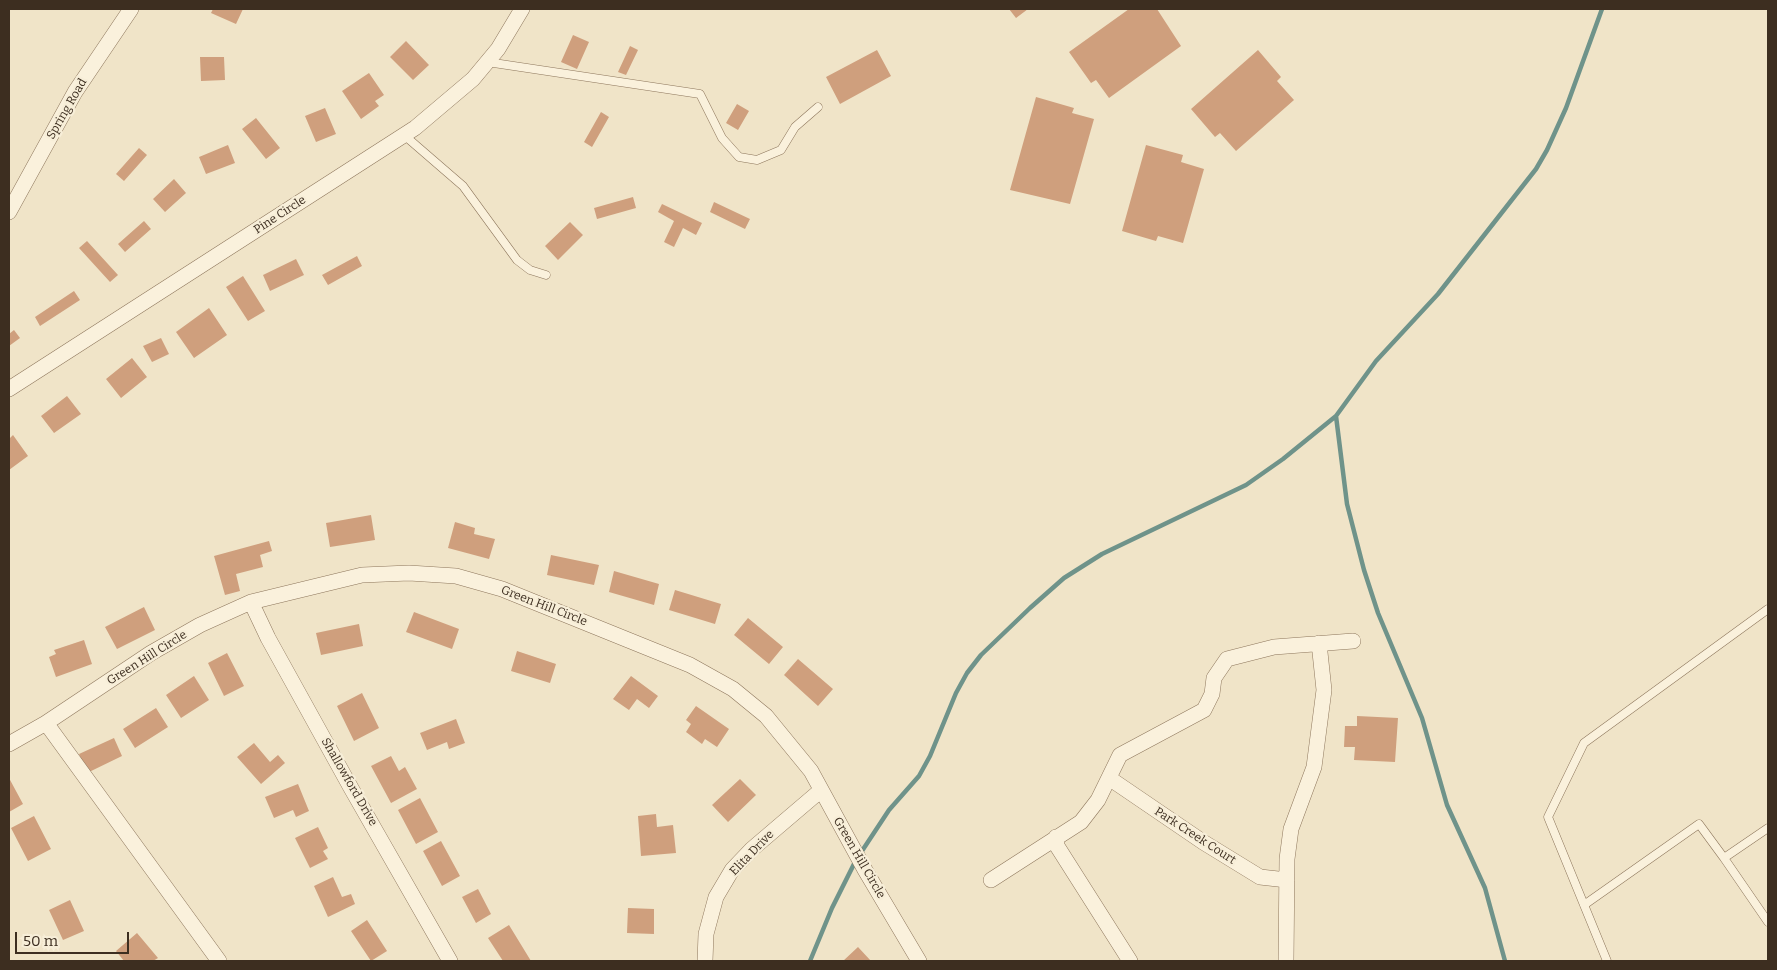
<!DOCTYPE html>
<style>
body{margin:0}
#map{position:relative;width:1777px;height:970px;overflow:hidden;background:#f0e4c8;font-family:Bitter,serif}
canvas{display:block}
.frame{position:absolute;inset:0;border:10px solid #3d2e20;pointer-events:none}
.scale{position:absolute;left:15px;top:932px;width:114px;height:22px;box-sizing:border-box;border:2px solid #3d2e20;border-top:0;padding-left:6px;font-size:15px;line-height:18px;white-space:nowrap;color:#3d2e20;-webkit-text-stroke:4px #f7eed8;paint-order:stroke}
</style>
<div id="map">
<canvas width="1777" height="970"></canvas>
<div class="frame"></div>
<div class="scale">50 m</div>
</div>
<script>
const g = document.querySelector('canvas').getContext('2d');
g.lineJoin = 'round';
function toPath(rows) {
  const path = new Path2D();
  for (const r of rows) {
    path.moveTo(r[0], r[1]);
    for (let i = 2; i < r.length; i += 2) path.lineTo(r[i], r[i + 1]);
  }
  return path;
}
function stroke(path, color, width, dash) {
  g.strokeStyle = color;
  g.lineWidth = width;
  g.lineCap = dash ? 'butt' : 'round';
  g.setLineDash(dash || []);
  g.stroke(path);
}
function fillPath(path, color) {
  g.fillStyle = color;
  g.fill(path, 'evenodd');
}
function drawText(font, color, halo, rows, align = 'center') {
  g.font = font + ' Bitter,serif';
  g.lineWidth = 4.5;
  g.setLineDash([]);
  g.textBaseline = 'middle';
  g.strokeStyle = halo;
  g.fillStyle = color;
  for (const [text, x, y, turn = 0] of rows) {
    g.save();
    g.translate(x, y);
    g.rotate((+turn || 0) * Math.PI / 180);
    g.textAlign = isNaN(turn) ? turn : align;
    if (halo) g.strokeText(text, 0, 0);
    g.fillText(text, 0, 0);
    g.restore();
  }
}
const stream = toPath([
 [1336,416,1347,504,1364,570,1378,613,1422,718,1447,805,1485,888,1505,961],
 [860,854,889,810,919,776,930,756,956,693,967,673,981,655,1030,608,1064,578,1102,554,1246,485,1283,459,1336,416,1376,361,1438,294,1536,169,1547,150,1566,108,1602,9],
 [810,961,832,908,856,860]
]);
const building = toPath([
 [213,9,243,9,236,24,211,13],
 [1009,9,1028,9,1016,18],
 [1129,9,1157,9,1181,46,1109,98,1096,80,1091,83,1069,52],
 [573,35,589,42,577,69,561,62],
 [406,41,429,65,413,80,390,57],
 [630,46,638,50,626,75,618,72],
 [877,50,891,76,840,104,826,77],
 [1258,50,1281,77,1277,81,1294,100,1236,151,1220,133,1215,137,1191,109],
 [200,57,224,57,225,80,201,81],
 [369,73,384,95,375,101,379,106,361,119,342,91],
 [1036,97,1074,108,1072,113,1094,119,1070,204,1010,190],
 [737,104,749,111,738,130,726,123],
 [325,108,336,134,316,142,305,116],
 [601,112,609,117,592,147,584,142],
 [256,118,280,148,266,159,242,129],
 [228,145,235,163,206,174,199,157],
 [1146,145,1183,155,1181,162,1204,169,1183,243,1158,236,1156,241,1122,231],
 [139,148,147,155,124,181,116,174],
 [174,179,186,193,165,212,153,199],
 [633,197,636,208,597,219,594,208],
 [714,202,750,219,745,229,710,212],
 [662,204,702,223,696,235,683,228,674,247,664,242,674,221,658,212],
 [144,221,151,229,125,252,118,244],
 [570,222,583,235,558,260,545,246],
 [87,241,118,275,110,282,79,248],
 [357,256,362,266,328,285,322,275],
 [296,259,304,275,270,291,263,275],
 [243,276,265,311,248,321,226,287],
 [74,291,80,300,40,326,35,317],
 [209,308,227,335,194,358,176,332],
 [14,330,20,338,9,346,9,334],
 [161,338,169,354,152,362,143,346],
 [132,358,147,377,121,398,106,379],
 [67,396,81,414,54,433,41,416],
 [13,435,28,456,9,470,9,439],
 [371,515,375,540,330,547,326,523],
 [455,522,475,528,474,534,495,539,489,559,448,548],
 [269,541,272,551,260,555,263,567,236,574,240,591,225,595,214,556],
 [551,555,599,565,594,585,547,575],
 [614,571,659,584,654,605,609,592],
 [675,590,721,604,715,624,669,610],
 [144,607,155,630,117,649,105,627],
 [414,612,459,629,452,649,406,632],
 [748,618,783,647,769,664,734,635],
 [359,624,363,646,321,655,316,633],
 [84,640,92,664,56,677,49,657,56,654,54,650],
 [517,651,556,664,550,683,511,671],
 [227,653,244,686,224,696,208,663],
 [798,659,833,689,818,706,784,675],
 [194,676,209,700,181,718,166,695],
 [631,676,658,696,649,708,637,699,629,710,613,699],
 [362,693,379,728,354,741,337,706],
 [696,706,729,729,717,747,705,739,702,744,686,732,691,724,686,720],
 [156,708,168,727,135,748,123,729],
 [1357,716,1398,718,1395,762,1354,760,1355,747,1344,747,1345,726,1357,726],
 [456,719,465,743,449,749,447,742,427,750,420,733],
 [114,738,122,756,87,773,79,754],
 [254,743,270,762,278,755,285,763,261,784,237,757],
 [391,756,399,771,405,767,417,789,391,803,371,766],
 [9,778,23,804,9,812],
 [740,779,756,795,728,822,712,805],
 [298,784,309,811,296,817,293,810,274,818,265,797],
 [420,798,438,832,416,844,398,810],
 [656,814,657,827,673,825,676,853,641,856,638,816],
 [34,816,51,849,28,861,11,828],
 [318,827,328,848,323,851,328,859,310,868,295,838],
 [441,841,460,876,442,886,423,851],
 [333,877,342,897,351,894,355,904,328,917,314,886],
 [478,889,491,914,476,923,462,897],
 [70,900,84,931,63,940,49,910],
 [628,908,654,909,654,934,627,933],
 [367,920,387,951,371,961,351,931],
 [509,925,531,961,503,961,488,938],
 [137,933,158,958,153,961,124,961,116,951],
 [858,947,871,961,843,961]
]);
const lane = toPath([
 [487,62,700,94,722,138,739,157,757,160,781,150,795,127,818,107],
 [404,135,463,186,517,260,530,270,546,275],
 [1768,828,1724,858,1768,922],
 [1584,905,1699,824,1724,858],
 [1607,961,1548,817,1584,743,1768,609]
]);
const street = toPath([
 [9,212,75,92,131,9],
 [9,389,415,128,473,79,498,49,522,9],
 [251,602,268,638,351,788,450,961],
 [46,723,219,961],
 [9,744,46,723,151,653,200,625,251,602,362,575,409,573,456,576,502,589,690,665,733,689,766,716,811,771,865,870,919,961],
 [1109,778,1203,842,1260,877,1287,880],
 [1056,837,1057,846,1130,961],
 [991,880,1081,822,1098,800,1120,755,1204,710,1212,694,1214,678,1227,659,1274,647,1353,641],
 [705,961,706,934,716,897,732,870,752,849,820,791],
 [1286,961,1287,859,1291,829,1314,767,1324,690,1319,643]
]);
const streetNames = [
 ["Spring Road",67,109,-60],
 ["Pine Circle",280,215,-33],
 ["Green Hill Circle",544,606,21],
 ["Green Hill Circle",147,658,-32],
 ["Shallowford Drive",349,782,60],
 ["Park Creek Court",1195,836,33],
 ["Elita Drive",752,853,-46],
 ["Green Hill Circle",859,858,60]
];
stroke(stream, '#6f938a', 4.5);
fillPath(building, '#cf9f7d');
stroke(lane, '#8d765c', 9);
stroke(street, '#8d765c', 16);
stroke(lane, '#faf1dc', 8);
stroke(street, '#faf1dc', 15);
drawText('12px', '#3d2e20', '#f7eed8', streetNames);
</script>
